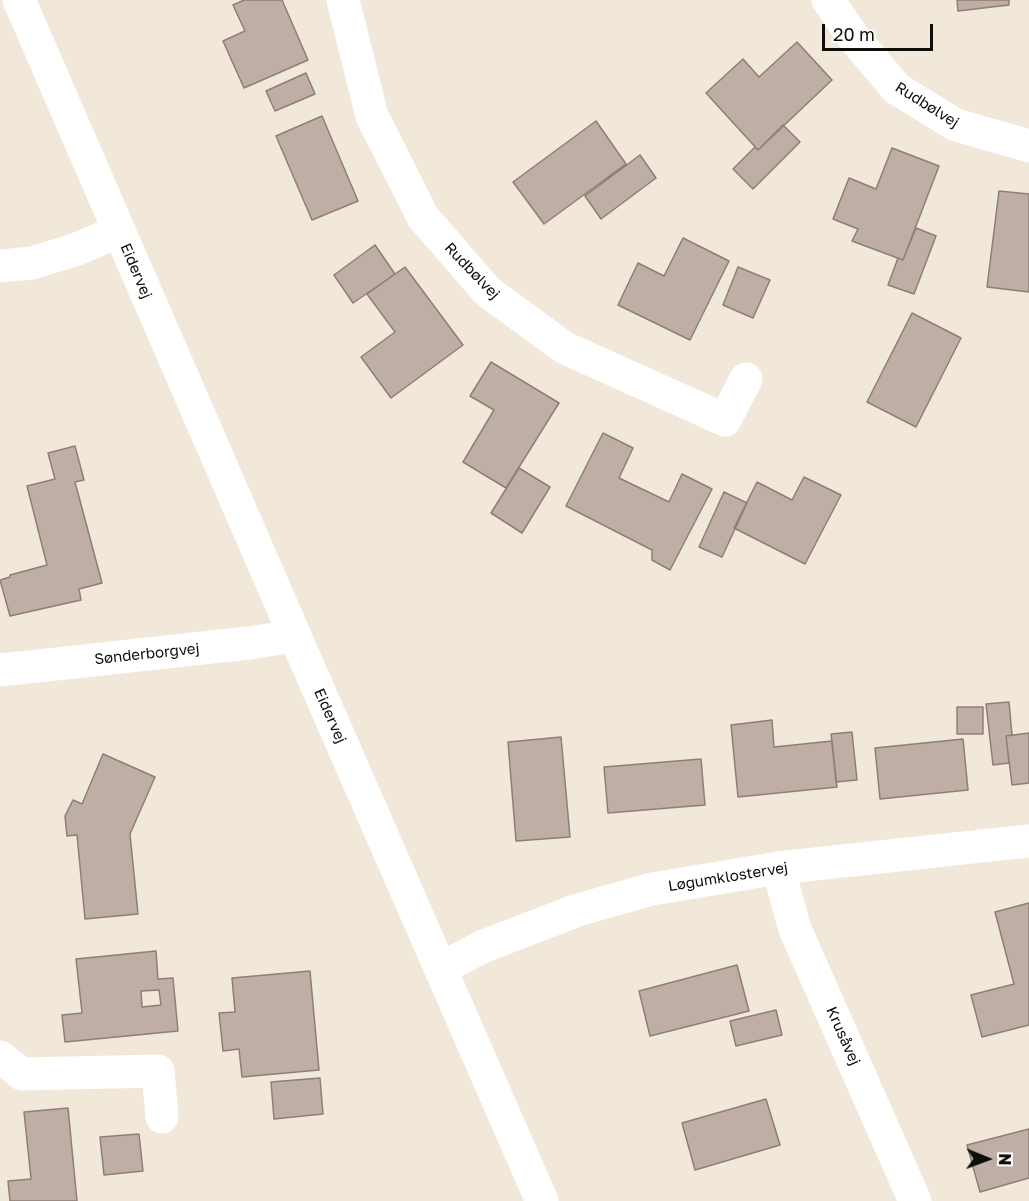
<!DOCTYPE html>
<meta charset="utf-8">
<style>
body{margin:0}
#map{position:relative;width:1029px;height:1201px;overflow:hidden;background:#f1e8d9;font-family:"Golos Text",sans-serif}
canvas{display:block}
.north{position:absolute;left:957px;top:1129px;width:60px;height:60px;-webkit-text-stroke:4px #fff;paint-order:stroke;rotate:91deg;font-size:16px;font-weight:700;line-height:24px;text-align:center;color:#0f0d08}
.north::after{content:'';display:block;margin:auto;width:21px;height:27px;background:#0f0d08;clip-path:polygon(50% 0,100% 100%,50% 72%,0 100%)}
.scale{position:absolute;left:822px;top:24px;width:111px;height:27px;box-sizing:border-box;border:3px solid #0f0d08;border-top:0;padding-left:8px;font-size:18px;line-height:21px;white-space:nowrap;color:#0f0d08;-webkit-text-stroke:4px #fff;paint-order:stroke}
</style>
<div id="map">
<canvas width="1029" height="1201"></canvas>
<div class="north">N</div>
<div class="scale">20 m</div>
</div>
<script>
const g = document.querySelector('canvas').getContext('2d');
g.lineJoin = 'round';
function fillPath(path, color) {
  g.fillStyle = color;
  g.fill(path, 'evenodd');
}
function toPath(rows) {
  const path = new Path2D();
  for (const r of rows) {
    path.moveTo(r[0], r[1]);
    for (let i = 2; i < r.length; i += 2) path.lineTo(r[i], r[i + 1]);
  }
  return path;
}
function stroke(path, color, width, dash) {
  g.strokeStyle = color;
  g.lineWidth = width;
  g.lineCap = dash ? 'butt' : 'round';
  g.setLineDash(dash || []);
  g.stroke(path);
}
function drawText(font, color, halo, rows, align = 'center') {
  g.font = font + ' "Golos Text",sans-serif';
  g.lineWidth = 6;
  g.setLineDash([]);
  g.textBaseline = 'middle';
  g.strokeStyle = halo;
  g.fillStyle = color;
  for (const [text, x, y, turn = 0] of rows) {
    g.save();
    g.translate(x, y);
    g.rotate((+turn || 0) * Math.PI / 180);
    g.textAlign = isNaN(turn) ? turn : align;
    if (halo) g.strokeText(text, 0, 0);
    g.fillText(text, 0, 0);
    g.restore();
  }
}
const building = toPath([
 [244,0,282,0,308,60,244,88,223,41,245,31,233,5,244,0],
 [957,0,1009,0,1009,5,958,11,957,0],
 [797,42,832,80,758,150,706,93,743,59,759,77,797,42],
 [306,73,315,94,275,111,266,91,306,73],
 [322,116,358,201,312,220,276,136,322,116],
 [596,121,626,164,544,224,513,182,596,121],
 [783,125,800,142,753,189,733,169,755,147,758,150,783,125],
 [892,148,939,166,903,260,852,241,858,229,833,219,849,178,876,189,892,148],
 [640,155,656,178,601,219,585,196,640,155],
 [999,191,1029,194,1029,292,987,287,999,191],
 [916,228,936,236,914,294,888,285,898,258,903,260,916,228],
 [683,238,729,261,690,340,618,305,638,263,664,276,683,238],
 [375,245,395,274,353,303,334,275,375,245],
 [405,267,463,345,391,398,361,357,395,332,367,294,405,267],
 [738,267,770,280,753,318,723,305,738,267],
 [912,313,961,338,916,427,867,402,912,313],
 [491,362,559,403,506,488,463,462,494,410,470,396,491,362],
 [603,433,633,448,619,478,669,502,682,474,712,489,670,570,652,560,652,550,566,506,603,433],
 [75,446,84,480,75,482,102,583,79,589,81,600,10,616,0,580,10,577,10,575,47,565,27,486,55,479,48,453,75,446],
 [519,468,550,487,522,533,491,513,519,468],
 [804,477,841,495,805,564,734,528,757,482,792,500,804,477],
 [724,492,747,503,722,557,699,547,724,492],
 [1009,702,1012,735,1006,736,1009,763,993,765,986,704,1009,702],
 [957,707,983,707,983,734,957,734,957,707],
 [772,720,774,747,832,741,837,787,738,797,731,725,772,720],
 [852,732,857,780,836,782,831,734,852,732],
 [1029,733,1029,783,1012,785,1006,736,1029,733],
 [561,737,570,837,516,841,508,742,561,737],
 [963,739,968,790,880,799,875,748,963,739],
 [103,754,155,777,130,834,138,914,85,919,77,835,67,836,65,816,73,800,82,804,103,754],
 [701,759,705,805,608,813,604,767,701,759],
 [1029,903,1029,1025,982,1037,971,995,1014,984,995,912,1029,903],
 [156,951,158,979,173,978,178,1031,65,1042,62,1015,82,1013,76,959,156,951],
 [159,990,161,1005,142,1007,141,991,159,990],
 [737,965,749,1011,650,1036,639,991,737,965],
 [310,971,319,1070,242,1077,239,1049,223,1051,219,1013,235,1012,232,978,310,971],
 [776,1010,782,1035,736,1046,730,1021,776,1010],
 [320,1078,323,1114,274,1119,271,1082,320,1078],
 [766,1099,780,1145,695,1170,682,1123,766,1099],
 [68,1108,77,1201,10,1201,8,1181,31,1179,24,1112,68,1108],
 [1029,1129,1029,1178,980,1192,967,1145,1029,1129],
 [139,1134,143,1171,104,1175,100,1137,139,1134]
]);
const minor = toPath([
 [343,0,372,116,423,217,488,292,565,348,725,420,746,379],
 [828,0,854,38,897,89,956,125,1029,146],
 [0,266,32,263,77,249,119,231],
 [0,670,249,643,295,636],
 [778,868,795,929,915,1201],
 [441,968,484,946,578,910,652,889,778,868,1029,841],
 [0,1057,22,1074,158,1071,162,1117]
]);
const tertiary = toPath([
 [19,0,295,636,542,1201]
]);
const streetNames = [
 ["Rudbølvej",927,105,32],
 ["Eidervej",136,271,67],
 ["Rudbølvej",472,271,46],
 ["Sønderborgvej",147,654,-6],
 ["Eidervej",330,716,66],
 ["Løgumklostervej",728,877,-9],
 ["Krusåvej",843,1036,66]
];
fillPath(building, '#beaea5');
stroke(building, '#8e7f76', 1.5);
stroke(minor, '#fff', 33);
stroke(tertiary, '#fff', 33);
drawText('15px', '#0f0d08', '#fff', streetNames);
</script>
